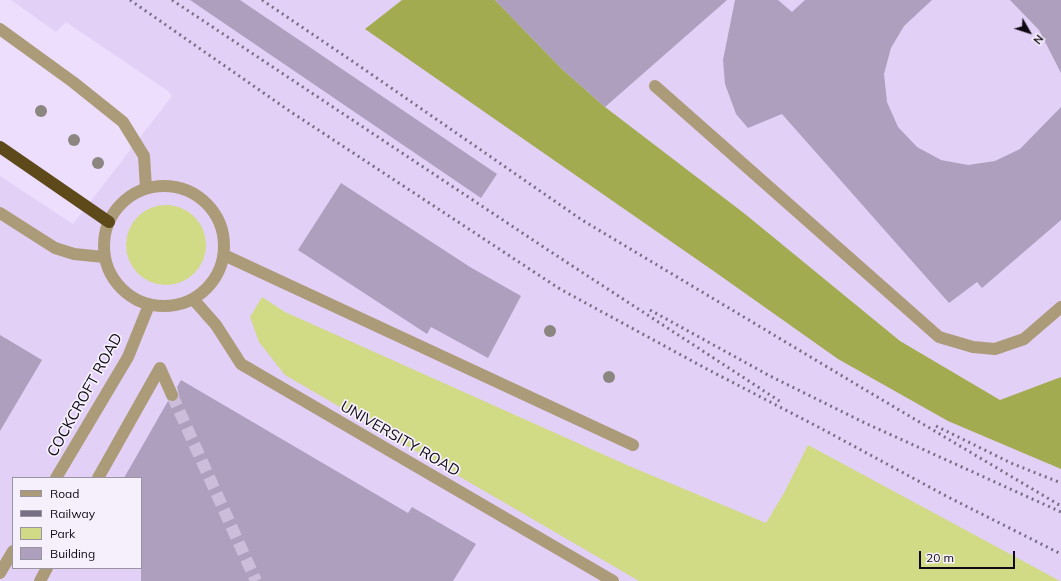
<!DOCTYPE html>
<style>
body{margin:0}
#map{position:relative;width:1061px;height:581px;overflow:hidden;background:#eddefe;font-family:Mulish,sans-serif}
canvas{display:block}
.legend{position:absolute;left:12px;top:477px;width:130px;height:92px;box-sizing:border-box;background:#f6f0fd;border:1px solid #99949f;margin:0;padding:5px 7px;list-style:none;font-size:12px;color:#0e0913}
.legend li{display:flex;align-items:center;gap:8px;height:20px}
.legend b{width:20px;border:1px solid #99949f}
.north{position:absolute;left:1009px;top:12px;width:40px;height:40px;-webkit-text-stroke:3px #f6f0fd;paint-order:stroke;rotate:129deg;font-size:11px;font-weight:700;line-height:16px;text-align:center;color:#0e0913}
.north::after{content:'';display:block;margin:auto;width:14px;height:18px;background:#0e0913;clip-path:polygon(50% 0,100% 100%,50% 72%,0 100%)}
.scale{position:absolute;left:919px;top:551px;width:96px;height:18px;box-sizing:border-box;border:2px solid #0e0913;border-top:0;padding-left:5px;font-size:12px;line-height:14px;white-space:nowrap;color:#0e0913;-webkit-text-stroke:3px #f6f0fd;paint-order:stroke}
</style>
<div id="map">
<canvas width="1061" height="581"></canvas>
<ul class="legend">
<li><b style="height:5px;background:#ac9b78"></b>Road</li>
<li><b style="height:5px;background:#796f84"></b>Railway</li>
<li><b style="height:11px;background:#d1da84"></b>Park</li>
<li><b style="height:11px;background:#ad9fbd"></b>Building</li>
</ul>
<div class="north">N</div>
<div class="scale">20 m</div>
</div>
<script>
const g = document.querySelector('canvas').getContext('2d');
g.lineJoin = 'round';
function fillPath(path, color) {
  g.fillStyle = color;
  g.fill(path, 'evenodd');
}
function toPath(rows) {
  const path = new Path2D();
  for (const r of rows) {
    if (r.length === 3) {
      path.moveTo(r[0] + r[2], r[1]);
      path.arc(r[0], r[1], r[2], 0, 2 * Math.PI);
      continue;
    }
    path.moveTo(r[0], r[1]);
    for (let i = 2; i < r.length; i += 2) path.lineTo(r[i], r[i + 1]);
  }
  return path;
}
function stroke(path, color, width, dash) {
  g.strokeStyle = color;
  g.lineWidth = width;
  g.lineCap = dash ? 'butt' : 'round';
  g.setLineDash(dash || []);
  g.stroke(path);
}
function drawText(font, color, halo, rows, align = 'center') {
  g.font = font + ' Mulish,sans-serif';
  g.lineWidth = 3.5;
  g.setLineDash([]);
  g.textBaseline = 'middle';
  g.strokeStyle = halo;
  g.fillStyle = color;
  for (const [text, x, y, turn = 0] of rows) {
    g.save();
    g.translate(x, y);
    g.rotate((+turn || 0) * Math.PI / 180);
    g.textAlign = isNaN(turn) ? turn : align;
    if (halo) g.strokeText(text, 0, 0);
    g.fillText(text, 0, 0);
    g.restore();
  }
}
const built = toPath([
 [11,0,1061,0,1061,581,0,581,0,176,73,224,172,96,168,91,66,22,56,32],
 [13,478,141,478,141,568,13,568]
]);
const green = toPath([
 [166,245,40],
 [262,297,285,312,629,466,766,523,784,493,808,445,1060,581,639,581,285,375,259,342,250,317]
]);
const forest = toPath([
 [402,0,495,0,562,69,605,107,745,214,900,341,1000,400,1061,377,1061,469,948,421,838,359,715,272,365,29]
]);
const building = toPath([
 [190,0,240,0,497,174,481,198],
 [495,0,727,0,605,107,562,69],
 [735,0,778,0,792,12,805,0,932,0,904,26,891,48,884,74,887,102,898,127,917,147,941,160,968,165,995,161,1020,149,1061,107,1061,220,982,288,977,282,949,303,782,114,748,128,736,114,725,84,723,60],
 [1010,0,1061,0,1061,73,1039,30],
 [341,183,470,267,521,296,488,358,431,327,427,334,298,250],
 [0,335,42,360,0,431],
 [181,380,408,513,412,507,476,544,453,581,141,581,141,478,124,478,168,401,172,402,175,402,178,399,179,395,177,387]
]);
const streetTunnel = toPath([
 [172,395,256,581]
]);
const lane = toPath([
 [655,86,939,337,973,347,995,349,1024,339,1061,307],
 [0,213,55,248,74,254,104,257],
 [224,255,633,445]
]);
const street = toPath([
 [0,29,73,82,123,122,144,156,146,188],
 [164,246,60],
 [193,299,216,325,241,364,613,581],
 [56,478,128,357,149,305],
 [98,478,160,368,172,395],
 [0,573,13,551],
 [40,581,47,568]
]);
const highway = toPath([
 [0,147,109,222]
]);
const rail = toPath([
 [130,0,291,112,560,289,705,368,824,430,948,497,1061,554],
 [172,0,551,252,781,402],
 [262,0,358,65,582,220,874,395,1061,506],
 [650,310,770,376,865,423,1061,512],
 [936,426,1011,463,1061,483]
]);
const trees = [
 [41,111],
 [74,140],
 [98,163],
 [550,331],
 [609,377]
];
const streetNames = [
 ["COCKCROFT ROAD",85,395,-61],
 ["UNIVERSITY ROAD",400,439,30]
];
fillPath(built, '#e2d0f7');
fillPath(green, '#d1da84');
fillPath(forest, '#a2ab4f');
fillPath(building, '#ad9fbd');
stroke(streetTunnel, '#ccbedb', 12, [12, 6]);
stroke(lane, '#ac9b78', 12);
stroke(street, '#ac9b78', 12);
stroke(highway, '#5d4919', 12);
stroke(rail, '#796f84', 3, [2, 4]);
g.fillStyle = '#8b867f';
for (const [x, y] of trees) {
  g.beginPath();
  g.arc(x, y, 6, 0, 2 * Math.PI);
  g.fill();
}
drawText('15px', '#0e0913', '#f6f0fd', streetNames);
</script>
